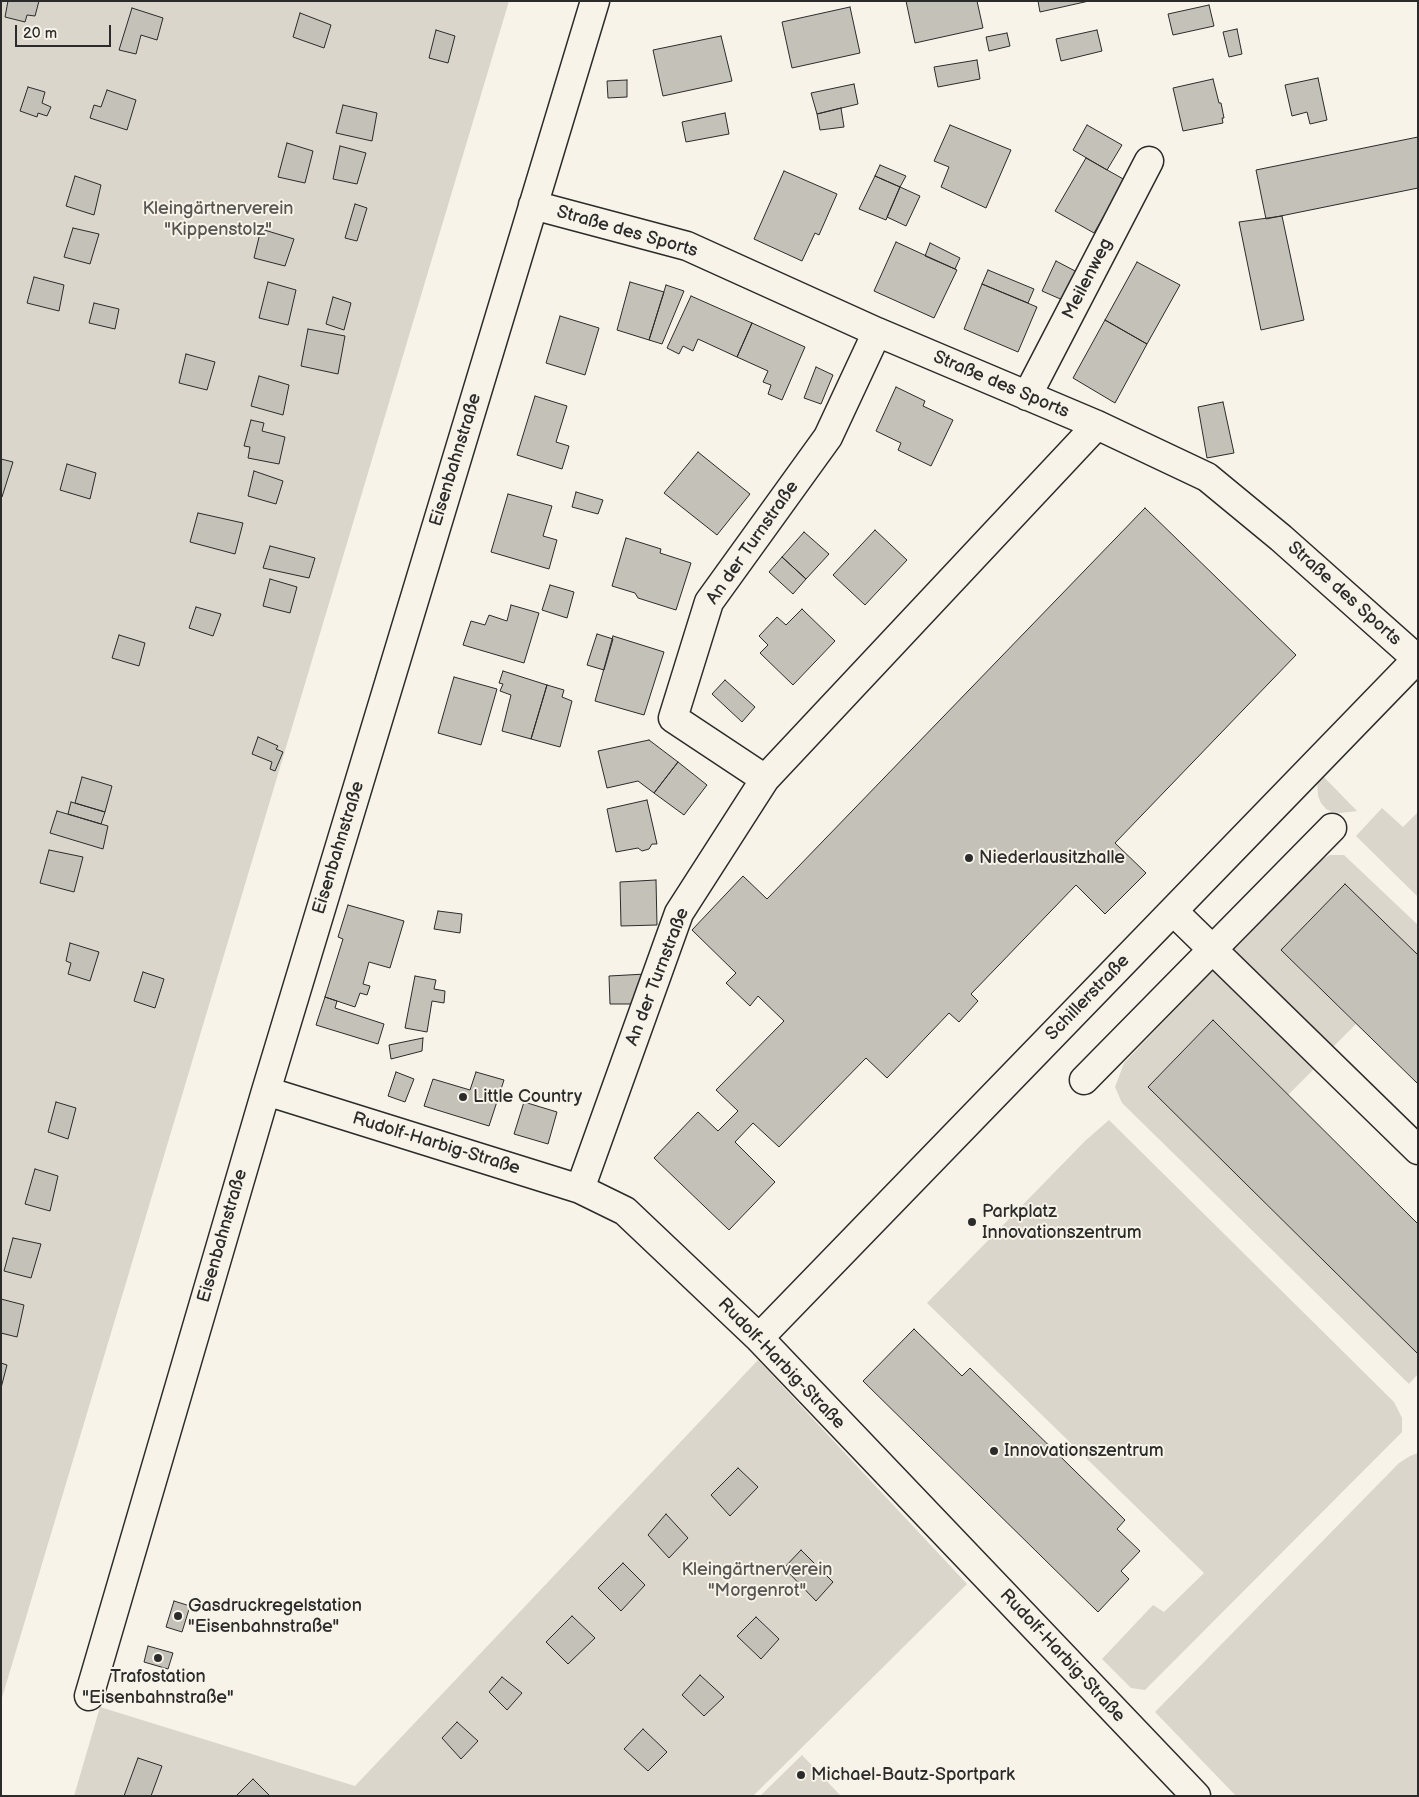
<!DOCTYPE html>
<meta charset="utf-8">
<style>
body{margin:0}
#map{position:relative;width:1419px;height:1797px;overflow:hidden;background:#f7f3e8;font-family:"Balsamiq Sans",sans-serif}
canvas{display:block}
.frame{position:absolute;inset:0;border:2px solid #2b2b2b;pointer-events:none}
.scale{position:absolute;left:15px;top:25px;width:96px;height:22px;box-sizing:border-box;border:2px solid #2b2b2b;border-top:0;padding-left:6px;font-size:15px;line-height:18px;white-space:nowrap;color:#2b2b2b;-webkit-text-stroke:4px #f7f3e8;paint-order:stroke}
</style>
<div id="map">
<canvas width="1419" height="1797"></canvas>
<div class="frame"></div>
<div class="scale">20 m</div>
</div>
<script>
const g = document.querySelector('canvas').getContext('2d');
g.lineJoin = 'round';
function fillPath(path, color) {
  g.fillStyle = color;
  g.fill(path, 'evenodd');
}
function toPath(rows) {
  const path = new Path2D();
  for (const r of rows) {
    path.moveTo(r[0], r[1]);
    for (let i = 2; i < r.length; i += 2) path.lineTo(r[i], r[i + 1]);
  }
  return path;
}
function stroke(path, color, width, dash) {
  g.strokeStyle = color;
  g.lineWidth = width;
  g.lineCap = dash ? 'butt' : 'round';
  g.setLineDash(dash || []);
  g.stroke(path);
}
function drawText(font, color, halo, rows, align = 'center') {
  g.font = font + ' "Balsamiq Sans",sans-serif';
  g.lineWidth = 4;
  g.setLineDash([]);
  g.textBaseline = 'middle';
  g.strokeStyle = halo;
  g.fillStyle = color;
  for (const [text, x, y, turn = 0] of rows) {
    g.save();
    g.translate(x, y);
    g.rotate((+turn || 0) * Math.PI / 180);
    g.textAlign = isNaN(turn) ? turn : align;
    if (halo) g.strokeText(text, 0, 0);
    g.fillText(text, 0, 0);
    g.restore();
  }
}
const green = toPath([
 [1,1,509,1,1,1701],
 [1320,773,1357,811,1340,813,1332,812,1326,809,1321,803,1318,796,1317,780],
 [1382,808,1403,827,1418,812,1418,897,1356,836],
 [1330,855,1344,855,1418,925,1418,955,1282,950,1356,1024,1330,1050,1231,953,1316,862],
 [1214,969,1315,1068,1288,1095,1213,1020,1148,1087,1418,1354,1418,1374,1409,1384,1122,1103,1115,1087,1124,1063],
 [1109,1120,1394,1402,1402,1418,1402,1432,1145,1690,1131,1688,1102,1659,1153,1605,1164,1612,1204,1573,927,1303,1085,1141],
 [758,1360,967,1584,753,1796,74,1796,100,1707,355,1786],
 [1418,1453,1418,1796,1236,1796,1155,1712,1399,1463,1410,1456],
 [802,1755,841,1796,760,1796]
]);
const building = toPath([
 [8,1,39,1,35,16,27,15,25,22,5,17,8,1],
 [906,1,977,1,983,28,915,43,906,1],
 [1038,1,1089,1,1040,12,1038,1],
 [1209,5,1214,26,1173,35,1168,14,1209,5],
 [850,7,860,53,792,68,782,22,850,7],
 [132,8,163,18,157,40,141,35,136,54,119,50,132,8],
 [300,13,331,25,324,48,293,37,300,13],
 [1237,29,1242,54,1229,57,1223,32,1237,29],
 [436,30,455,36,448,63,429,58,436,30],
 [1097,30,1102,51,1061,61,1056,39,1097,30],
 [1007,33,1010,46,989,51,986,37,1007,33],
 [721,36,732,81,663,96,653,50,721,36],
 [977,60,980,79,938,87,934,67,977,60],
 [1318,78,1327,120,1310,124,1307,112,1292,116,1285,85,1318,78],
 [1213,79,1219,103,1221,103,1224,118,1222,118,1223,123,1183,131,1173,88,1213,79],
 [627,80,627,97,608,98,607,81,627,80],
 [854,84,858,104,817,114,811,93,854,84],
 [28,87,45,92,42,103,51,107,47,116,38,113,37,117,20,111,28,87],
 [107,90,136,100,127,130,90,118,94,105,101,107,107,90],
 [343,105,377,113,372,141,336,133,343,105],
 [841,108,844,127,820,130,817,114,841,108],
 [725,113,729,134,686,142,682,122,725,113],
 [950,125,1011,150,986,208,941,187,949,167,934,161,950,125],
 [1087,125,1122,145,1107,170,1073,150,1087,125],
 [1418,137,1418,188,1266,219,1256,170,1418,137],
 [287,143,313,151,305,183,278,177,287,143],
 [340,146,366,153,357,184,333,179,340,146],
 [1086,158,1125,180,1094,233,1055,211,1086,158],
 [880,165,906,176,900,187,875,176,880,165],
 [784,171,837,194,819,235,815,233,802,261,754,239,784,171],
 [75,176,101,185,94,215,66,206,75,176],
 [875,176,900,187,886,220,859,209,875,176],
 [900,187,920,196,906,226,887,217,900,187],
 [355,204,367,208,357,241,345,238,355,204],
 [1282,216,1304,320,1261,330,1239,222,1282,216],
 [73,228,99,234,90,264,64,257,73,228],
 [261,229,294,239,285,266,254,258,261,229],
 [896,242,957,270,934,318,874,291,896,242],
 [930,243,960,258,955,269,925,256,930,243],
 [1056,261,1077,272,1065,301,1042,291,1056,261],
 [1137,262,1180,285,1147,344,1105,320,1137,262],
 [988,270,1034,289,1028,303,982,284,988,270],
 [34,277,64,285,59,311,27,303,34,277],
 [268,282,296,290,288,325,259,318,268,282],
 [630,282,664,292,649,340,617,330,630,282],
 [982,284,1037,307,1018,352,964,329,982,284],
 [666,285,684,291,662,344,649,340,666,285],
 [691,296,752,323,737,357,698,339,693,351,683,346,679,354,667,348,691,296],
 [333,297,351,303,344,330,326,324,333,297],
 [94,303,119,309,115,329,89,323,94,303],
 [560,316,599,328,585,375,546,363,560,316],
 [1105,320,1147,344,1115,403,1073,378,1105,320],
 [752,323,805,347,782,400,768,394,771,385,763,382,768,371,737,357,752,323],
 [308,329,345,336,338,374,301,366,308,329],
 [186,354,215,362,207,390,179,383,186,354],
 [816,367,833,375,821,404,804,398,816,367],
 [259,376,289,385,283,415,251,406,259,376],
 [896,387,925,401,923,406,953,420,931,466,898,450,901,443,876,431,896,387],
 [535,396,567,406,556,442,569,446,562,469,517,455,535,396],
 [1223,402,1234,453,1207,458,1198,407,1223,402],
 [251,420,264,423,262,431,285,437,279,464,248,458,250,447,244,446,251,420],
 [698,452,750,494,717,535,664,493,698,452],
 [1,459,13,462,2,497,1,497,1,459],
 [67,464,96,473,90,499,60,490,67,464],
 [254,471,283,481,276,504,248,496,254,471],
 [576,492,603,500,598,514,572,507,576,492],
 [508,494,552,506,543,536,557,540,549,569,491,552,508,494],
 [1145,508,1296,655,1115,843,1146,873,1105,914,1076,885,971,994,978,1001,959,1022,949,1013,887,1078,866,1058,779,1147,753,1123,735,1142,775,1182,729,1230,654,1158,698,1112,718,1131,738,1111,716,1090,784,1021,758,996,750,1006,726,983,736,973,692,930,743,876,767,899,1145,508],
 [198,513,243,523,235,554,190,542,198,513],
 [875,530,907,560,865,605,833,575,875,530],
 [804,532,829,554,806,579,782,557,804,532],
 [626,538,661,549,660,553,691,563,676,610,638,598,635,593,612,586,626,538],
 [270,546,315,558,309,578,263,568,270,546],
 [782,557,806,579,793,594,769,572,782,557],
 [270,579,297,587,290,613,263,606,270,579],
 [550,585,574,592,567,618,542,610,550,585],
 [511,605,539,613,524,663,463,645,471,621,485,625,489,615,507,621,511,605],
 [196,607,221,614,213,636,189,628,196,607],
 [802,609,835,641,793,685,760,653,768,645,759,636,777,617,786,625,802,609],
 [597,634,613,639,604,670,587,665,597,634],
 [119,635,145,643,139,666,112,658,119,635],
 [613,636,664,652,644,715,595,701,613,636],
 [503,671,547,685,531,739,502,731,511,695,500,691,503,684,499,683,503,671],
 [454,677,497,689,481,745,438,733,454,677],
 [725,680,755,707,742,722,712,694,725,680],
 [547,685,564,690,562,697,572,701,560,747,531,739,547,685],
 [258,737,278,746,276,749,283,752,275,771,270,769,272,762,252,754,258,737],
 [649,740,678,762,654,793,638,781,607,788,598,751,649,740],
 [678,762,707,785,684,815,654,793,678,762],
 [82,777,112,786,105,812,75,803,82,777],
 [647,800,657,844,652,844,649,849,642,851,638,848,616,852,607,809,647,800],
 [71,802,105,812,101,824,68,814,71,802],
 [57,811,108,826,103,849,50,833,57,811],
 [49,850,83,857,74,892,40,883,49,850],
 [656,880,657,925,621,926,620,882,656,880],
 [1345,884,1418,955,1418,1084,1281,950,1345,884],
 [348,905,404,921,390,968,369,962,363,984,370,986,367,995,360,993,355,1007,325,997,343,939,338,937,348,905],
 [438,911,462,914,460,933,434,929,438,911],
 [70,943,99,952,90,981,68,974,71,963,66,961,70,943],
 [143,972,164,979,155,1008,134,1001,143,972],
 [646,974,634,1004,610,1004,609,976,646,974],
 [415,976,436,980,434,989,445,991,444,1003,432,1001,427,1032,405,1028,415,976],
 [325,997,337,1001,335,1008,384,1024,378,1044,316,1025,325,997],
 [1213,1020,1418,1224,1418,1354,1148,1087,1213,1020],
 [423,1038,422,1051,391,1059,389,1045,423,1038],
 [396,1072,414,1079,405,1102,388,1096,396,1072],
 [476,1072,504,1080,489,1126,424,1106,433,1079,470,1090,476,1072],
 [56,1102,76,1108,68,1139,48,1132,56,1102],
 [524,1102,557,1112,548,1144,514,1134,524,1102],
 [35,1169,58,1176,50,1211,25,1204,35,1169],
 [13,1238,41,1244,31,1278,4,1271,13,1238],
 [1,1299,24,1305,17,1337,1,1333,1,1299],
 [914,1329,962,1376,970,1368,1125,1520,1117,1529,1140,1551,1121,1571,1129,1579,1098,1612,863,1381,914,1329],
 [1,1363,7,1365,1,1388,1,1363],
 [738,1468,758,1487,730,1516,711,1495,738,1468],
 [666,1514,688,1538,669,1558,648,1535,666,1514],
 [801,1550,833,1582,816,1601,784,1568,801,1550],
 [623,1563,645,1585,621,1611,598,1588,623,1563],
 [174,1601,190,1606,182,1632,166,1627,174,1601],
 [572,1616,595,1638,568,1664,546,1642,572,1616],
 [756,1617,779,1639,761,1659,737,1636,756,1617],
 [148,1646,173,1653,168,1669,144,1662,148,1646],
 [700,1675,724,1697,704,1716,682,1695,700,1675],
 [502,1677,522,1693,507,1710,489,1692,502,1677],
 [457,1722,478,1741,461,1759,442,1738,457,1722],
 [643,1729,667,1752,648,1771,624,1749,643,1729],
 [138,1758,162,1766,151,1796,124,1796,138,1758],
 [253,1779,270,1796,236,1796,253,1779]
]);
const minor = toPath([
 [533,205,687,246,877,332,1097,425,1207,477,1281,538,1417,659],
 [1027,396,1149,161],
 [765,779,673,718,709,602,828,437,877,332],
 [1173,911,1418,1150],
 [1084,1080,1332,828],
 [266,1091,580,1189,625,1211,759,1338,1196,1796],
 [580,1189,679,913,765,779,1097,425],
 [759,1338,1418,658],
 [89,1696,266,1091,595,1]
]);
const markers = [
 [969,858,5,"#2b2b2b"],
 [463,1097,5,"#2b2b2b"],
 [972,1222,5,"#2b2b2b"],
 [994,1451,5,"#2b2b2b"],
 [178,1616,5,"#2b2b2b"],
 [158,1658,5,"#2b2b2b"],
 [801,1775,5,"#2b2b2b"]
];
const parkNames = [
 ["Kleingärtnerverein",218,209],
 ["\"Kippenstolz\"",218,230],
 ["Kleingärtnerverein",757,1570],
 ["\"Morgenrot\"",757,1591]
];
const streetNames = [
 ["Straße des Sports",627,232,16],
 ["Meilenweg",1088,279,-63],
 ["Straße des Sports",1001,385,23],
 ["Eisenbahnstraße",456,460,-73],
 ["An der Turnstraße",753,543,-55],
 ["Straße des Sports",1344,594,42],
 ["Eisenbahnstraße",339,848,-73],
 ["An der Turnstraße",658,977,-69],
 ["Schillerstraße",1088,998,-46],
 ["Rudolf-Harbig-Straße",436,1144,17],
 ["Eisenbahnstraße",223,1236,-74],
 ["Rudolf-Harbig-Straße",781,1364,46],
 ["Rudolf-Harbig-Straße",1062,1656,47]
];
const poiNames = [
 ["Niederlausitzhalle",979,858],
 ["Little Country",473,1097],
 ["Parkplatz",982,1212],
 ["Innovationszentrum",982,1233],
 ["Innovationszentrum",1004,1451],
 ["Gasdruckregelstation",188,1606],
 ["\"Eisenbahnstraße\"",188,1627],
 ["Trafostation",158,1677,"center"],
 ["\"Eisenbahnstraße\"",158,1698,"center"],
 ["Michael-Bautz-Sportpark",811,1775]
];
fillPath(green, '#dad6cc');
fillPath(building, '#c4c1b9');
stroke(building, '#2b2b2b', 1);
stroke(minor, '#2b2b2b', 31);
stroke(minor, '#f7f3e8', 28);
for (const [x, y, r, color] of markers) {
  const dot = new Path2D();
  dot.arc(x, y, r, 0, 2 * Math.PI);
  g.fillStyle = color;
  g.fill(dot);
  stroke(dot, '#f7f3e8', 2);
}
drawText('18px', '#575653', '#f7f3e8', parkNames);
drawText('18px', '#2b2b2b', '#f7f3e8', streetNames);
drawText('18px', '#2b2b2b', '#f7f3e8', poiNames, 'left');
</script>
